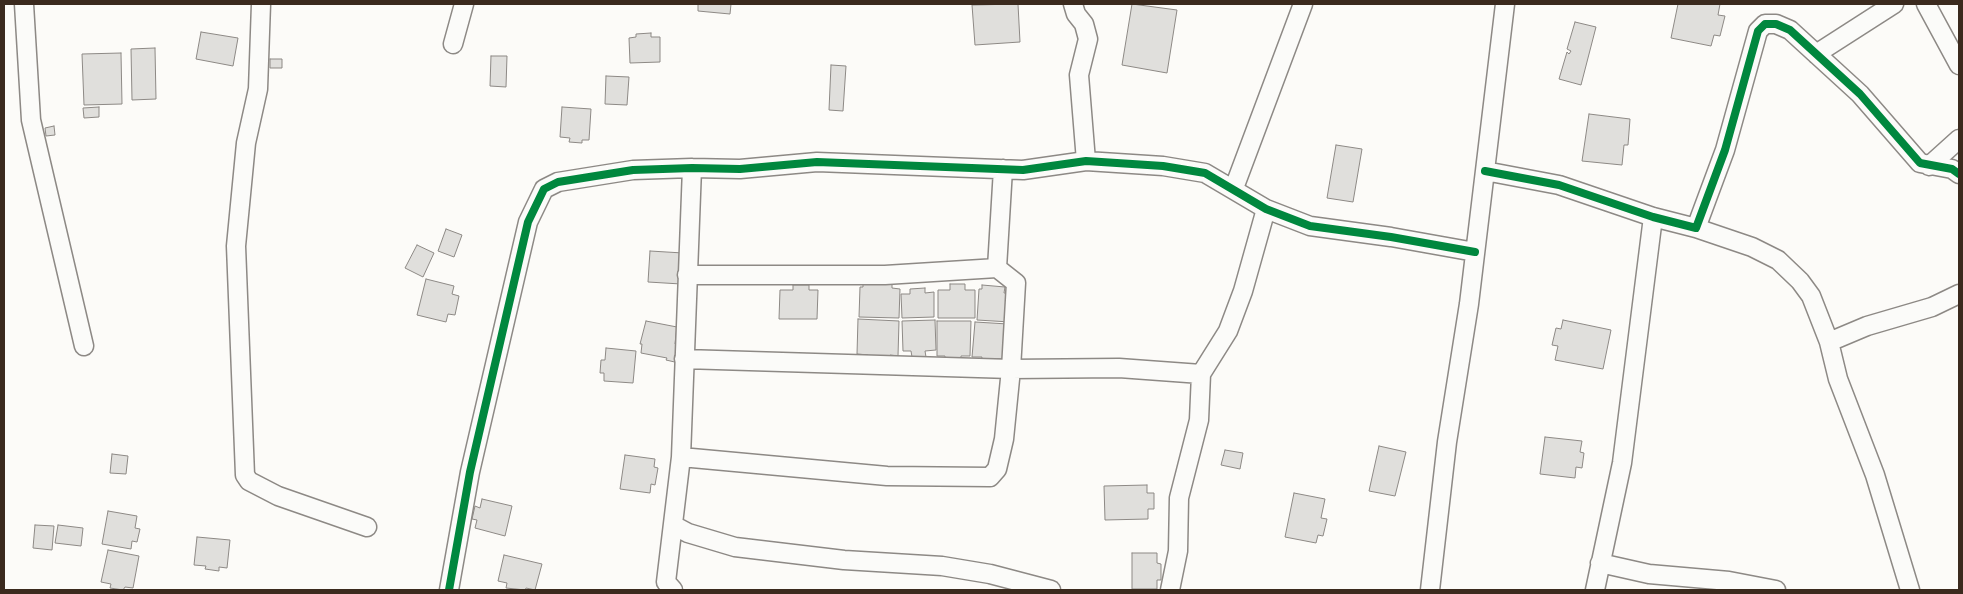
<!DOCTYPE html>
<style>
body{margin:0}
#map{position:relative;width:1963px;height:594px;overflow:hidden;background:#fcfbf8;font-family:"Patrick Hand",sans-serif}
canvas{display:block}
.frame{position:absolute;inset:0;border:5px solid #3b2a1e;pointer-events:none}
</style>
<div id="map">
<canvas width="1963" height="594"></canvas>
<div class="frame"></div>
</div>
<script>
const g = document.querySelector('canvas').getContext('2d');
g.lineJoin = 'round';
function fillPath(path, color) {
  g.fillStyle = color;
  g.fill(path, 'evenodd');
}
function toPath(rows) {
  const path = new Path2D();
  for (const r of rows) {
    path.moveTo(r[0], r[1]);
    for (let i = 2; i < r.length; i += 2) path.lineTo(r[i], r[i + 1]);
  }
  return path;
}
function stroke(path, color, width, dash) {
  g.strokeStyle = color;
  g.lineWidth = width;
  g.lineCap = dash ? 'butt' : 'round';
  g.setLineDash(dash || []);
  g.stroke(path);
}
const building = toPath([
 [698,4,731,4,730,14,698,11,698,4],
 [1018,4,1020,42,975,45,972,5,1018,4],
 [1132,4,1177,10,1167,73,1122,65,1132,4],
 [1678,4,1720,4,1718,15,1725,16,1720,36,1714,35,1711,46,1671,38,1678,4],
 [1575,22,1596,27,1581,85,1559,79,1567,52,1569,54,1571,51,1567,49,1575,22],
 [201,32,238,38,233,66,196,59,201,32],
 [651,33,651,37,660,37,660,62,630,63,629,38,636,37,636,34,651,33],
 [155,48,156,99,132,100,131,49,155,48],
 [121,53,122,104,84,105,82,54,121,53],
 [491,56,507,56,506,87,490,86,491,56],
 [270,59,282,59,282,68,270,68,270,59],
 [831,65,846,66,843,111,829,110,831,65],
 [606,76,629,77,627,105,605,104,606,76],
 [99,107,99,117,84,118,83,108,99,107],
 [562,107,591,109,589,140,582,140,582,143,569,142,570,138,560,137,562,107],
 [1589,114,1630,119,1628,145,1624,145,1622,165,1582,161,1589,114],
 [54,126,55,135,46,136,45,128,54,126],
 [1336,145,1362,149,1353,202,1327,198,1336,145],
 [446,229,462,235,454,257,438,251,446,229],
 [417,245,434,253,423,277,405,268,417,245],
 [650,251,683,253,681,284,648,282,650,251],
 [426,279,454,286,452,294,459,296,455,315,448,314,446,322,417,315,426,279],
 [863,283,892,284,892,288,900,289,899,318,859,317,860,287,863,287,863,283],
 [950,284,965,284,965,290,975,290,975,318,938,318,938,290,950,290,950,284],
 [793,285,809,285,809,290,818,290,817,319,779,319,780,290,793,290,793,285],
 [982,285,1005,287,1004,293,1012,293,1010,322,977,320,979,289,982,289,982,285],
 [925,288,925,293,934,292,934,317,902,318,901,294,910,294,910,289,925,288],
 [858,319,899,321,898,356,890,355,890,360,868,360,868,355,857,354,858,319],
 [935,320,936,350,925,351,926,357,912,357,911,351,903,351,902,321,935,320],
 [1563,320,1611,330,1603,369,1555,360,1558,346,1552,345,1556,328,1561,329,1563,320],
 [646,321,677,327,675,344,682,345,679,363,666,360,667,358,641,353,642,344,640,344,646,321],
 [937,321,971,321,970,356,961,356,961,360,945,360,945,356,937,356,937,321],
 [975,322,1008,324,1005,359,997,359,997,362,981,361,982,357,972,357,975,322],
 [606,348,636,351,633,383,604,381,604,373,600,373,601,360,605,360,606,348],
 [1545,437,1582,441,1580,452,1584,453,1582,468,1576,467,1575,478,1540,474,1545,437],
 [1379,446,1406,452,1395,496,1369,491,1379,446],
 [1225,450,1243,453,1240,469,1221,465,1225,450],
 [112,454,128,456,126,474,110,473,112,454],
 [625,455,655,459,654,467,658,468,655,485,651,484,650,493,620,489,625,455],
 [1147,485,1147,493,1154,493,1154,509,1148,509,1148,519,1105,520,1104,486,1147,485],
 [1294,493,1325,499,1321,518,1327,519,1323,536,1318,535,1316,543,1285,537,1294,493],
 [482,499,512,506,505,536,475,528,477,520,472,519,475,506,480,508,482,499],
 [108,511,137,516,135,528,140,529,137,542,132,541,131,549,102,544,108,511],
 [35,525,54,526,52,550,33,548,35,525],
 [58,525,83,528,81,546,55,543,58,525],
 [197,537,230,540,227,568,219,567,219,571,205,569,206,566,194,565,197,537],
 [108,550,139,556,133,588,125,587,123,590,110,588,111,584,101,582,108,550],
 [1132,553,1157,553,1157,563,1161,564,1161,580,1157,580,1157,589,1132,589,1132,553],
 [504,555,542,564,535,590,526,588,525,590,506,588,507,583,498,581,504,555]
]);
const minor = toPath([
 [24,4,31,120,84,346],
 [261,4,258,89,246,143,236,246,245,475,249,481,278,496,367,527],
 [1073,4,1076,14,1084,24,1088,39,1079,75,1086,161],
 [1926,4,1959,65],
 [453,44,464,4],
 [1816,54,1894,4],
 [1929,166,1959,139],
 [1485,171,1559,185,1653,217,1696,228,1725,150,1758,31,1765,24,1776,24,1790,30,1860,94,1920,163,1952,169,1959,174],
 [1234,188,1303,4],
 [1696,228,1752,247,1778,260,1800,281,1811,296,1829,342,1838,379,1875,475,1910,590],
 [687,275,885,275,997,268,1003,169],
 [1829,342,1867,326,1932,307,1959,294],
 [684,359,1011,369,1119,368,1201,374],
 [681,457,887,476,990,477,997,469,1004,439,1011,369,1016,283,997,268],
 [673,525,688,533,735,547,844,560,942,566,990,574,1051,590],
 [1600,563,1649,574,1729,581,1776,590],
 [449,590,470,472,528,222,544,189,558,182,633,170,692,168,740,169,817,162,1023,170,1086,161,1163,166,1205,173,1266,209,1310,226,1391,237,1475,252],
 [673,590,666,582,681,457,692,168],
 [1170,590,1178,551,1179,498,1199,420,1201,374,1228,331,1243,291,1266,209],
 [1430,590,1447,442,1469,304,1505,4],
 [1595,590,1622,463,1653,217]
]);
const cycleway = toPath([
 [1485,171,1559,185,1653,217,1696,228,1725,150,1758,31,1765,24,1776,24,1790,30,1860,94,1920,163,1952,169,1959,174],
 [449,590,470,472,528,222,544,189,558,182,633,170,692,168,740,169,817,162,1023,170,1086,161,1163,166,1205,173,1266,209,1310,226,1391,237,1475,252]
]);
fillPath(building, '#e0dfdc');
stroke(building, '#8d8985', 1);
stroke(minor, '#8d8985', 21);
stroke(minor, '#fbfbf9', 18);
stroke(cycleway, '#00873e', 8);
</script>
